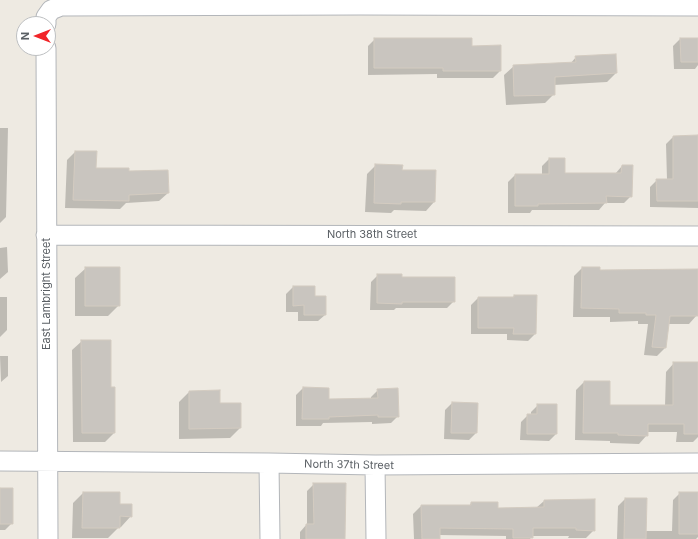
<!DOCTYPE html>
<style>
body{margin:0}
#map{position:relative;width:698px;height:539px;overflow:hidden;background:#eeeae2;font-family:Inter,sans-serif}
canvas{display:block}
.north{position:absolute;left:16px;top:16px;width:40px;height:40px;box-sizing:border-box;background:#fff;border:1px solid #bdbfc1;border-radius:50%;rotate:270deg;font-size:11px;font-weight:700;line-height:16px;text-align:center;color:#5a5f64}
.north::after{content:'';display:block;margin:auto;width:14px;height:18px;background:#f12529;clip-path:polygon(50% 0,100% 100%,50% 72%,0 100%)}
</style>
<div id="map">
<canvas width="698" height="539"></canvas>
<div class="north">N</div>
</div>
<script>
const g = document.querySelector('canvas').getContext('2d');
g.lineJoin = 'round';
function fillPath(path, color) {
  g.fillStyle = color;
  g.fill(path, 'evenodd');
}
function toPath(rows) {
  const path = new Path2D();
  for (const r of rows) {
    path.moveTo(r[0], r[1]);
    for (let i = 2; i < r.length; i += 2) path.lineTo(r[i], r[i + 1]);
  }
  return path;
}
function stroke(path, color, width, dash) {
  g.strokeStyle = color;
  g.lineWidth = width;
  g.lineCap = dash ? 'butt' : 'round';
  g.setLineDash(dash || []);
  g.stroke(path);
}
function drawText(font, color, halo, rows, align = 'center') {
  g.font = font + ' Inter,sans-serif';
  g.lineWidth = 3;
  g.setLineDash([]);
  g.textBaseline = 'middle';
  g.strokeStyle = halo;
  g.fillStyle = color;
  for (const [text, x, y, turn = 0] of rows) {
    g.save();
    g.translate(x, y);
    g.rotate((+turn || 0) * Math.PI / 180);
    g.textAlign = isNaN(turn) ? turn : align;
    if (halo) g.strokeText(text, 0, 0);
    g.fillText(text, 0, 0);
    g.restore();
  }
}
const shadow = toPath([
 [375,39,471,47,500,71,493,78,437,78,437,74,368,75,368,46],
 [680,39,698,39,698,65,695,69,674,69,673,46],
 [576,57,616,73,607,82,554,85,554,94,545,103,506,105,504,75,514,66,570,64],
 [0,128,8,128,6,217,0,223],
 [698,136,698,208,650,207,650,187,657,180,667,180,666,144,673,137],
 [75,152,95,169,128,172,168,193,159,201,126,203,120,209,65,208,67,160],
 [549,159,564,174,615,174,622,166,631,196,624,203,605,203,599,210,532,210,530,213,508,213,508,182,515,175,542,175,542,166],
 [376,165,401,171,434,202,426,211,394,210,391,213,365,212,367,174],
 [7,247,8,272,0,279,0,248],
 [86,268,119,305,108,316,75,316,75,278],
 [582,268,599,271,697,315,689,324,668,324,665,348,657,356,644,355,648,324,638,324,638,321,610,322,610,317,573,317,574,276],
 [378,275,454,301,447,308,396,308,394,310,370,310,371,282],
 [293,287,314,297,325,315,318,321,298,321,298,312,286,312,286,294],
 [514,296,535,334,528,341,507,340,507,334,471,334,471,305,478,298,512,298],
 [0,297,7,297,7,330,0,337],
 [82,341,110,388,114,433,105,442,73,442,72,350],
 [0,356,8,356,8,376,1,382],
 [674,363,698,363,698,437,693,442,676,442,677,432,647,432,647,435,639,444,610,443,610,441,575,440,576,390,584,382,609,406,665,406,666,372],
 [303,388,328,400,371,399,371,397,378,390,398,416,391,423,372,424,372,422,323,423,321,426,296,426,296,395],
 [189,392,219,404,240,428,230,438,179,439,179,402],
 [452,403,476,433,469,440,444,439,445,410],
 [538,405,556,434,549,441,520,440,521,422,528,415,531,415,531,412],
 [314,484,344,539,300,539,300,532,307,524,307,491],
 [0,489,12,523,5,530,0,530],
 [83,493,119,505,131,516,121,527,119,527,108,538,72,538,73,503],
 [680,493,698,493,698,537,696,539,617,539,618,506,625,499,645,531,672,531,673,500],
 [594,500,594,530,586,538,568,538,569,536,532,536,530,539,506,539,506,536,439,535,439,539,414,539,413,514,421,506,469,506,471,503,497,509,536,508,544,501]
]);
const building = toPath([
 [374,38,472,38,472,46,501,45,501,71,443,71,443,68,374,68,374,38],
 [680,38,698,38,698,62,681,62,680,38],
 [616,54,617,73,555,77,555,95,514,96,513,65,576,62,575,56,616,54],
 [698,135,698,201,657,201,656,179,673,179,673,136,698,135],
 [75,151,97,151,96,168,129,168,129,171,168,170,169,193,129,195,129,201,73,200,75,151],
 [549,158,565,158,565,173,621,173,622,165,633,165,632,197,606,196,607,203,538,204,538,206,515,206,515,174,549,174,549,158],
 [375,164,403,165,402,170,436,170,435,202,401,202,401,204,374,203,375,164],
 [85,267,120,267,120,306,85,306,85,267],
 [582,267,600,267,600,270,698,269,698,316,670,316,666,348,652,347,656,315,646,315,646,313,619,313,619,309,581,308,582,267],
 [377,274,402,274,402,277,455,277,455,302,402,302,402,304,377,303,377,274],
 [293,286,315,286,315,296,326,296,326,315,304,315,304,305,293,306,293,286],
 [514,295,537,295,536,334,513,334,514,328,478,328,478,297,514,297,514,295],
 [81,340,111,340,111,387,115,387,115,433,82,433,81,340],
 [673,362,698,362,698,434,684,434,684,424,648,424,648,436,618,435,618,433,583,433,584,381,610,381,610,405,673,405,673,362],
 [303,387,329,388,329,399,378,398,377,389,398,388,399,417,378,417,378,415,329,417,329,419,302,419,303,387],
 [220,390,220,403,241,403,241,428,189,429,189,391,220,390],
 [452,402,478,403,477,433,451,433,452,402],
 [537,404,557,404,557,434,527,434,527,414,537,414,537,404],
 [313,483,346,483,345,539,306,539,306,524,314,524,313,483],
 [0,488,13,488,13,524,0,524,0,488],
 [83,492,120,492,120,504,132,504,132,517,120,516,120,528,82,528,83,492],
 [679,492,698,492,698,534,679,534,679,492],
 [625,498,647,498,646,539,624,539,625,498],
 [595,499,595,531,576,530,576,528,533,528,533,538,513,538,513,529,440,528,440,539,422,539,421,505,471,505,471,502,498,502,498,508,544,507,544,500,595,499]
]);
const minor = toPath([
 [46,24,46,17,51,10,61,6,360,5,698,6],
 [46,48,48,539],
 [46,235,698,236],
 [0,461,269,463,375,465,698,463],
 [269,463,270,539],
 [375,465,376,539]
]);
const streetNames = [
 ["North 38th Street",372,235],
 ["East Lambright Street",47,294,-90],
 ["North 37th Street",349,465,1]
];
fillPath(shadow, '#0003');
fillPath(building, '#c9c5bf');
stroke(building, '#d3cbc0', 1);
stroke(minor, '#b3b6ba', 21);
stroke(minor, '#fff', 19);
drawText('11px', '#5a5f64', '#fff', streetNames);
</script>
